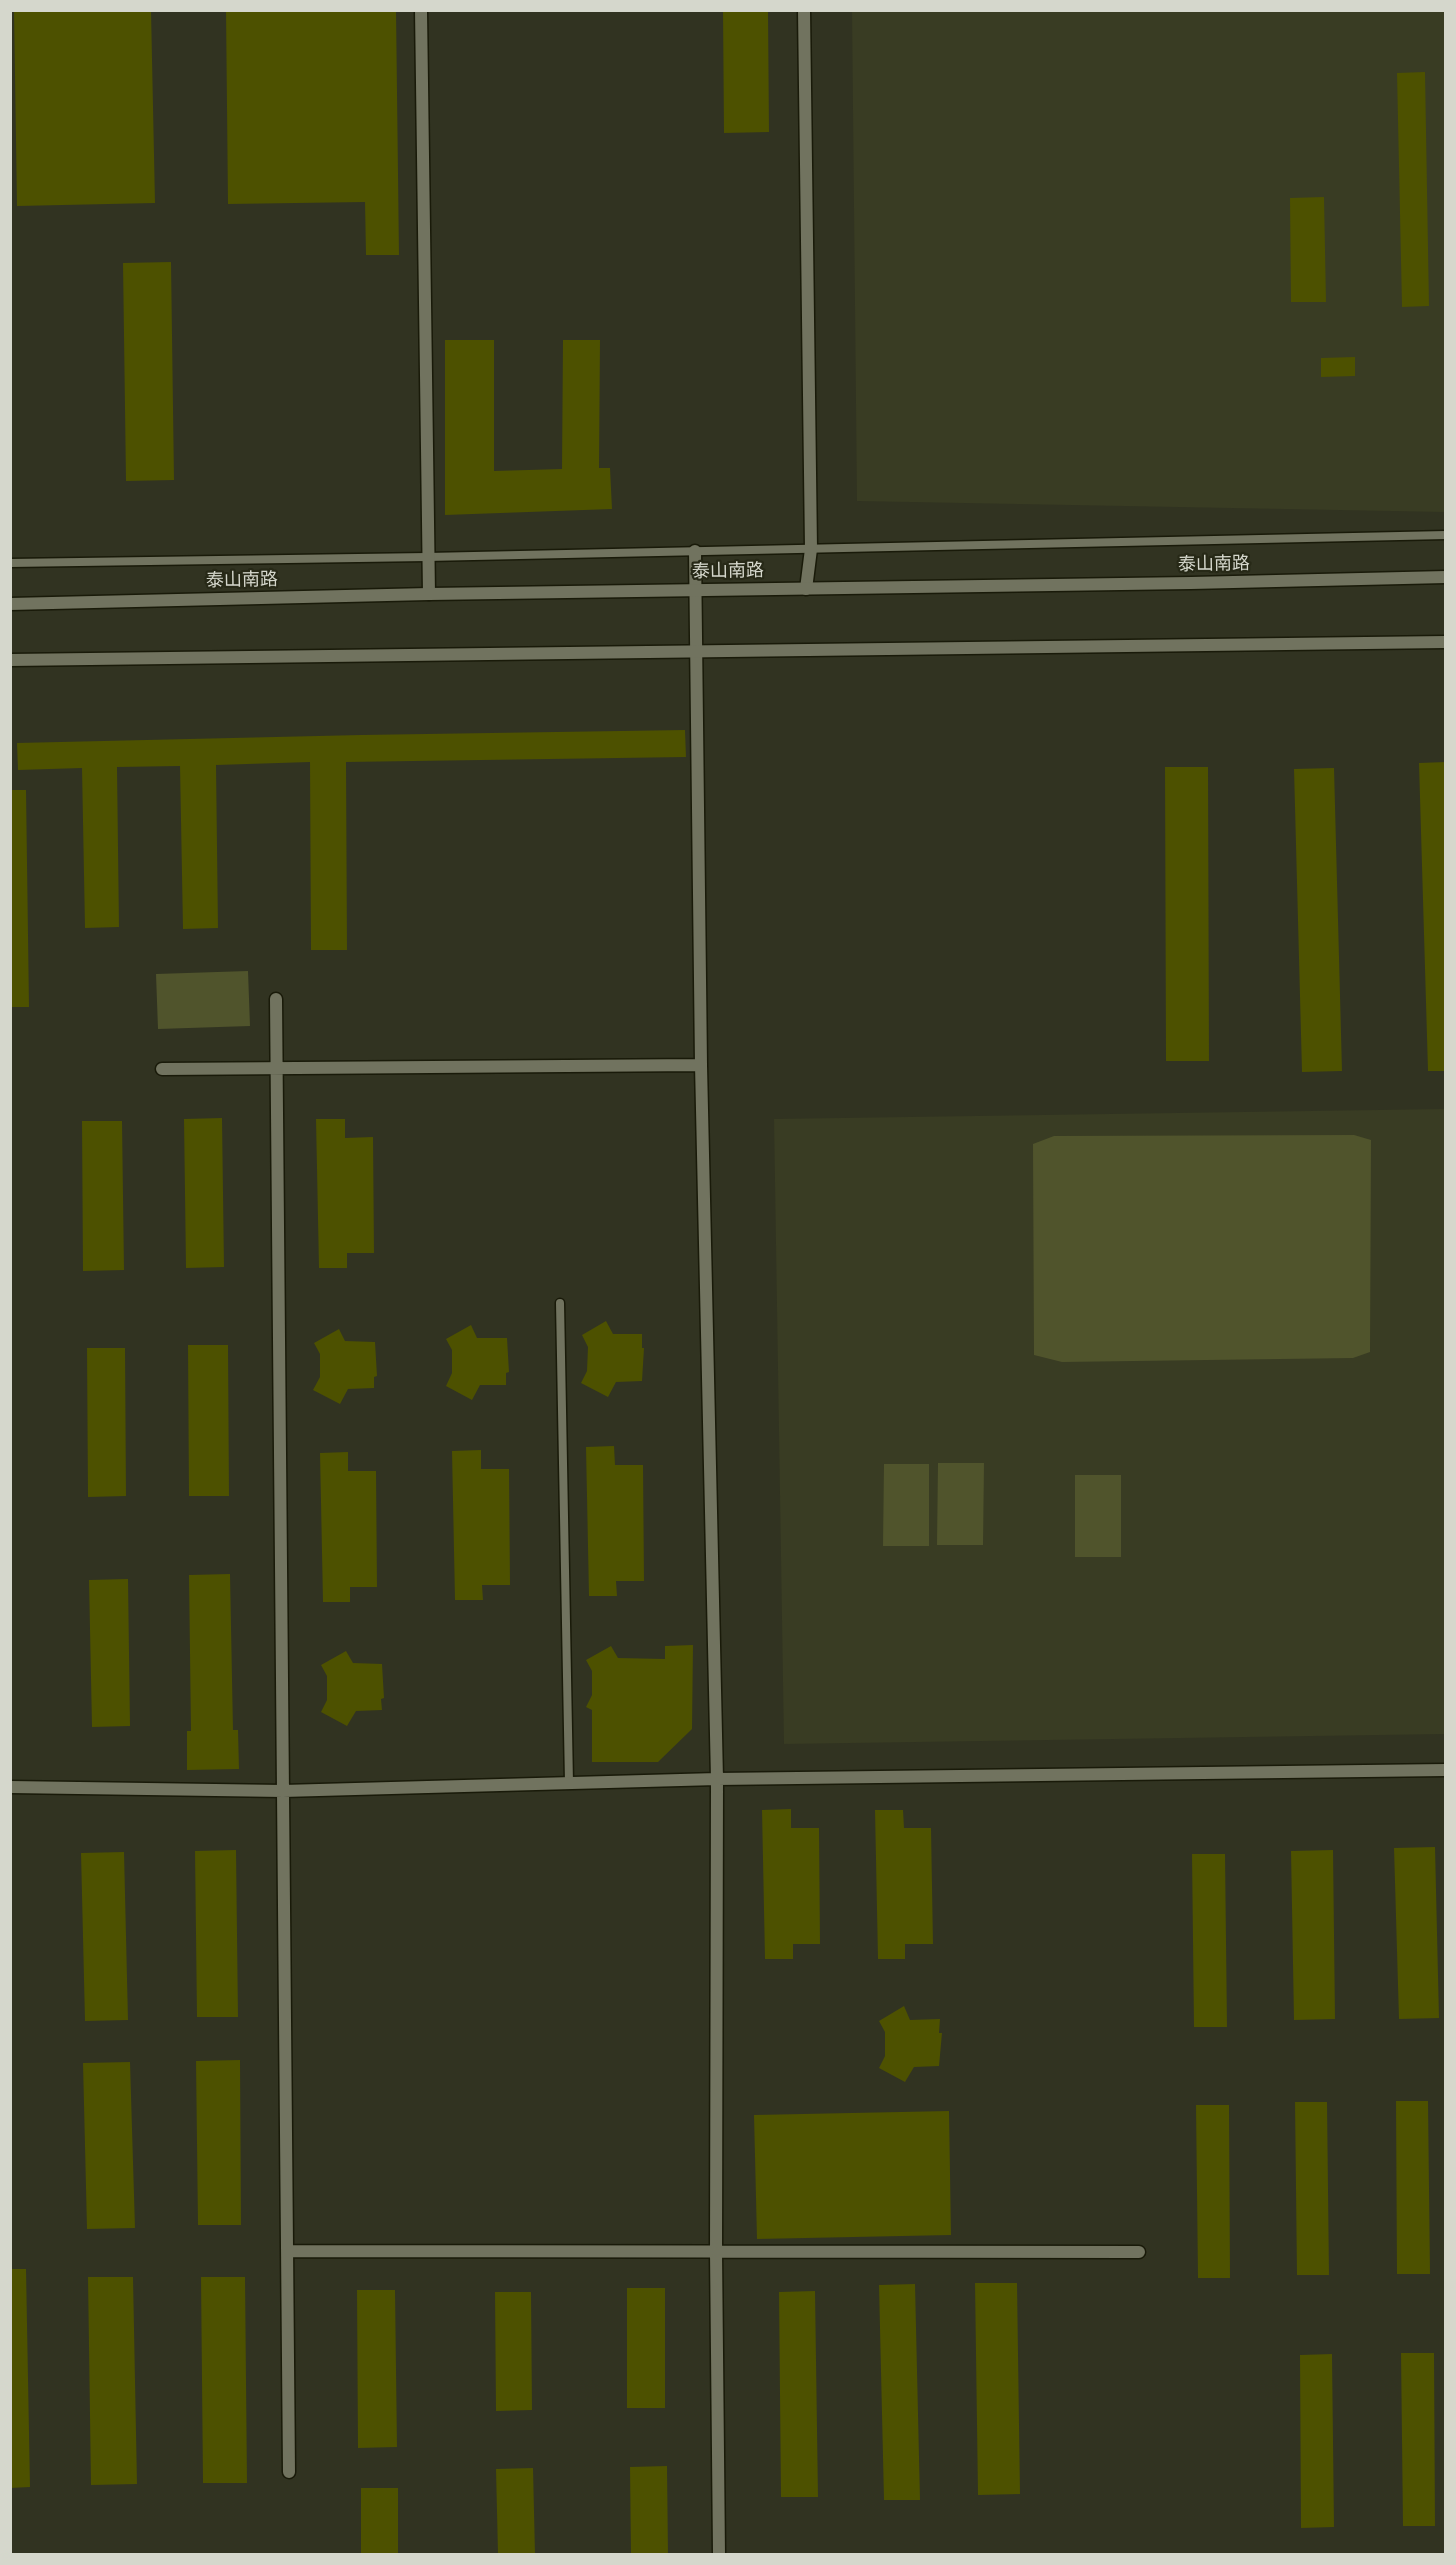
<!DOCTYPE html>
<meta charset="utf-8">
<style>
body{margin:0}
#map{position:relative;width:1456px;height:2565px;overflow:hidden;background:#313321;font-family:Poppins,sans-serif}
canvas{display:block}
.frame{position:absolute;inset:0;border:12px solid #d5d7cc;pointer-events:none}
</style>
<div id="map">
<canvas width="1456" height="2565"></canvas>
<div class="frame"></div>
</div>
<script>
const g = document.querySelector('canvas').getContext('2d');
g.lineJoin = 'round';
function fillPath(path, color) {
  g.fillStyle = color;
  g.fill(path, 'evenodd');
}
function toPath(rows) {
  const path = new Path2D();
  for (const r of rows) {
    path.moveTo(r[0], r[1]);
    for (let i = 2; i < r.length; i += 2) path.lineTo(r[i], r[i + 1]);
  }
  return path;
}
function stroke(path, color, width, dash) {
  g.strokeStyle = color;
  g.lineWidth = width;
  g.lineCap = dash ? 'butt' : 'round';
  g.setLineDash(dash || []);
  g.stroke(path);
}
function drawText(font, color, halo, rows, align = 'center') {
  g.font = font + ' Poppins,"Noto Sans SC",sans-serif';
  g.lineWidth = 4.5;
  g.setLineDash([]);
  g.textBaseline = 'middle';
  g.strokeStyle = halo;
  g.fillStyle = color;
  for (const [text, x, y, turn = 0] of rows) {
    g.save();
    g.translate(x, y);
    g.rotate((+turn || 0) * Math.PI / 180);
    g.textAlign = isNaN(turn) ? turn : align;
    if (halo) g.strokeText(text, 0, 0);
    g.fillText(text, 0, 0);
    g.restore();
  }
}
const built = toPath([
 [852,11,1445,11,1445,512,857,501],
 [1445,1109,1445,1734,784,1744,774,1119]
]);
const green = toPath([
 [248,971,250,1026,158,1029,156,974],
 [1354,1135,1371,1140,1370,1352,1353,1358,1062,1362,1034,1355,1033,1144,1054,1136],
 [938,1463,984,1463,983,1545,937,1545],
 [884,1464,929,1464,929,1546,883,1546],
 [1075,1475,1121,1475,1121,1557,1075,1557]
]);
const building = toPath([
 [14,10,151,10,155,203,17,206],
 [226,10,396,10,399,255,366,255,365,202,228,204],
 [723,10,768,10,769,132,724,133],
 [1425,72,1429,306,1402,307,1397,73],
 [1324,197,1326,302,1291,302,1290,198],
 [171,262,174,480,126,481,123,263],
 [445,340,494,340,494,471,562,469,563,340,600,340,599,468,610,468,612,509,445,515],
 [1355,357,1355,376,1321,377,1321,358],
 [685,730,686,757,346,762,347,950,311,950,310,762,216,765,218,928,183,929,180,766,117,767,119,927,85,928,82,768,18,770,17,743,361,735],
 [1446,762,1446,1071,1428,1071,1419,763],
 [1165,767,1208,767,1209,1061,1166,1061],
 [1334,768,1342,1071,1302,1072,1294,769],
 [10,790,26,790,29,1007,10,1007],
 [222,1118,224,1267,186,1268,184,1119],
 [316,1119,345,1119,345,1138,373,1137,374,1253,347,1253,347,1268,319,1268],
 [82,1121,122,1121,124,1270,83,1271],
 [606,1321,613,1334,642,1334,642,1348,644,1348,642,1381,616,1382,608,1397,581,1383,587,1371,588,1347,582,1335],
 [471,1325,477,1338,507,1338,509,1372,506,1373,506,1385,480,1385,472,1400,446,1386,452,1373,452,1350,446,1339],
 [339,1329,345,1341,375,1342,377,1376,374,1377,374,1388,348,1389,340,1404,313,1390,320,1377,320,1354,314,1343],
 [188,1345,228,1345,229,1496,189,1496],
 [87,1348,125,1348,126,1496,88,1497],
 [614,1446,615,1465,643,1465,644,1581,616,1581,617,1596,589,1596,586,1447],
 [481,1450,481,1469,509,1469,510,1585,482,1585,483,1600,455,1600,452,1451],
 [348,1452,348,1471,376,1471,377,1587,350,1587,350,1602,323,1602,320,1453],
 [230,1574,233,1730,238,1730,239,1769,187,1770,187,1731,191,1731,189,1575],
 [128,1579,130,1726,92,1727,89,1580],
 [693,1645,692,1729,658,1762,592,1762,592,1710,586,1707,592,1695,592,1671,586,1660,611,1646,618,1658,665,1659,665,1646],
 [346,1651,353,1663,382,1664,384,1698,381,1699,382,1710,356,1711,347,1726,321,1712,327,1700,327,1676,321,1665],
 [791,1809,791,1828,819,1828,820,1944,793,1944,793,1959,765,1959,762,1810],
 [875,1810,903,1810,904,1828,931,1828,933,1944,905,1944,905,1959,878,1959],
 [1435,1847,1439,2018,1399,2019,1394,1848],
 [236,1850,238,2017,197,2017,195,1851],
 [1333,1850,1335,2019,1294,2020,1291,1851],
 [124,1852,128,2020,85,2021,81,1853],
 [1192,1854,1225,1854,1227,2027,1194,2027],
 [904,2006,910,2020,940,2019,939,2033,942,2033,939,2066,914,2067,905,2082,879,2068,885,2056,885,2032,879,2021],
 [240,2060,241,2225,198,2225,196,2061],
 [130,2062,135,2228,87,2229,83,2063],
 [1396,2101,1428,2101,1430,2274,1397,2274],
 [1295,2102,1327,2102,1329,2275,1297,2275],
 [1196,2105,1229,2105,1230,2278,1198,2278],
 [949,2111,951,2235,757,2239,754,2115],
 [10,2269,26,2269,30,2487,10,2488],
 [88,2277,133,2277,137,2484,91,2485],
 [201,2277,245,2277,247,2483,203,2483],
 [975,2283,1017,2283,1020,2494,978,2495],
 [915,2284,920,2500,884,2500,879,2285],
 [627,2288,665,2288,665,2408,627,2408],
 [357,2290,395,2290,397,2447,358,2448],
 [815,2291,818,2497,781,2497,779,2292],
 [495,2292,531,2292,532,2410,496,2411],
 [1401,2353,1434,2353,1435,2526,1403,2526],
 [1332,2354,1334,2527,1301,2528,1300,2355],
 [667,2466,668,2554,631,2554,630,2467],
 [533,2468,535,2554,498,2554,496,2469],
 [361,2488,398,2488,398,2554,361,2554]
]);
const service = toPath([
 [10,563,427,557,1446,535],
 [560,1303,569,1783]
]);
const minor = toPath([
 [421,10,429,594],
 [804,10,811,549,806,589],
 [695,551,701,1065,717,1779,716,2252,719,2554],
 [276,999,289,2472],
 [162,1069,701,1065],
 [10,1787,283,1791,717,1779,1446,1770],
 [287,2251,1139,2252]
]);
const tertiary = toPath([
 [10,604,429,594,1191,583,1446,577],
 [10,660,1446,642]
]);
const streetNames = [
 ["泰山南路",1214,565,-1],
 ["泰山南路",728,572,-1],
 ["泰山南路",242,581,-1]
];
fillPath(built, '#393c23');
fillPath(green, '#50542c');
fillPath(building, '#4d5100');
stroke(service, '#191a09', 11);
stroke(minor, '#191a09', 15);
stroke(tertiary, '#191a09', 15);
stroke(service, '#71735f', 8);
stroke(minor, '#71735f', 12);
stroke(tertiary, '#71735f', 12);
drawText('18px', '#d5d7cc', '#272917', streetNames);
</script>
